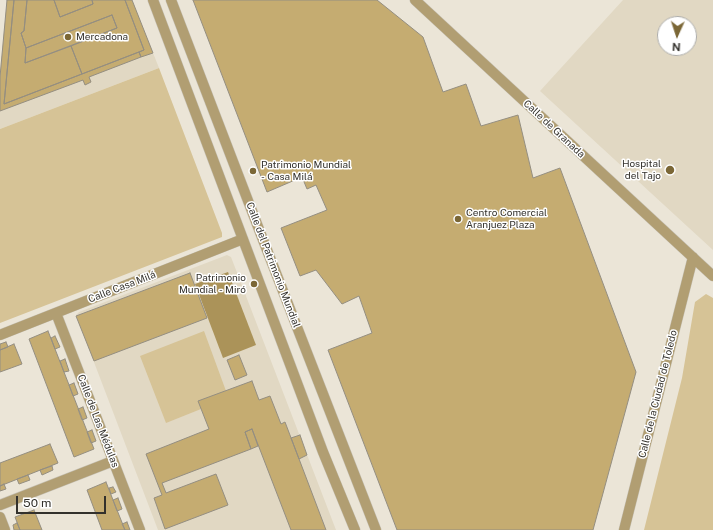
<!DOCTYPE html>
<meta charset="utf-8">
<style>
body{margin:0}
#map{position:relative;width:713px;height:530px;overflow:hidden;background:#ebe5d7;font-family:"Public Sans",sans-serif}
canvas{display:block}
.north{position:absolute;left:657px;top:16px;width:40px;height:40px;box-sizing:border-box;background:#fff;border:1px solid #adadab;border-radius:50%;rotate:183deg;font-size:11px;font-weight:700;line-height:16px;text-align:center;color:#33312c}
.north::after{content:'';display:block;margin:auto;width:14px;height:18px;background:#7b6736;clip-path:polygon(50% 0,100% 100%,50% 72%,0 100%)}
.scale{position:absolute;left:16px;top:496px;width:90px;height:18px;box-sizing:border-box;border:2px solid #33312c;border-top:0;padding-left:5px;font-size:12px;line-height:14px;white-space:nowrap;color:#33312c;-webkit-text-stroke:3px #fff;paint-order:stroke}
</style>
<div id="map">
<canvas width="713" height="530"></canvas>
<div class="north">N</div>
<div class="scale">50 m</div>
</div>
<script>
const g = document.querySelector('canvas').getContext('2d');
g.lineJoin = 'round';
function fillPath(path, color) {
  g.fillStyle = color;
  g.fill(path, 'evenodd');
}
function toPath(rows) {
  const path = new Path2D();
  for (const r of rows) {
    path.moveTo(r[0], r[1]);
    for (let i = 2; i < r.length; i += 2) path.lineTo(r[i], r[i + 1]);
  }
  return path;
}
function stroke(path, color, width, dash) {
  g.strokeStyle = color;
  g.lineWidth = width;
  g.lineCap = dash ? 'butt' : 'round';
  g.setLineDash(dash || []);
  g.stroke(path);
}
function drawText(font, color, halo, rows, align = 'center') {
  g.font = font + ' "Public Sans",sans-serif';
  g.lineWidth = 3;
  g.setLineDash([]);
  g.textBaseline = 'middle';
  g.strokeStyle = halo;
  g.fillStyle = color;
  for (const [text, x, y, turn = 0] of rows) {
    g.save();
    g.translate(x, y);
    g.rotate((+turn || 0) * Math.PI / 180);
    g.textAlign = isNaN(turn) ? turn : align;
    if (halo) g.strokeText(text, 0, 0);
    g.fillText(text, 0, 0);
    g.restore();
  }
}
const built = toPath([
 [7,0,132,0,159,68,0,129,0,70],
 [623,0,713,0,713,250,540,91],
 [665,24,689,24,689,48,665,48],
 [227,255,231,257,336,530,158,530,76,315,79,312]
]);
const green = toPath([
 [159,68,222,233,222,237,0,323,0,129],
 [706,294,713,298,713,530,644,530,682,378,695,302],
 [204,331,226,391,201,409,166,423,140,356]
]);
const water = toPath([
 [228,272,256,345,223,358,195,284]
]);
const building = toPath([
 [7,0,14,0,4,104,139,52,141,57,89,77,91,82,85,85,83,80,0,111,0,77,7,0],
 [14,0,27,0,24,31,21,33,26,48,25,63,71,46,82,74,4,104,14,0],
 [27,0,54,0,60,17,93,4,92,0,125,0,144,50,82,74,71,46,117,28,112,15,26,48,21,33,24,31,27,0],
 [54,0,92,0,93,4,60,17,54,0],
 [125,0,132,0,153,53,141,57,139,52,144,50,125,0],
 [193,0,377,0,423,37,443,92,466,84,481,126,518,115,533,178,560,168,636,372,593,530,397,530,328,350,372,333,359,296,342,304,316,270,300,276,281,228,327,210,316,185,307,189,302,177,267,192,193,0],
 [112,15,117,28,25,63,26,48,112,15],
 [190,273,207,318,94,361,76,316,190,273],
 [48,331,94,449,74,457,29,339,48,331],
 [55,336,60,347,55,349,51,338,55,336],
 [6,342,8,347,0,350,0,344,6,342],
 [14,344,22,364,0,372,0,350,14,344],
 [239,355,247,375,235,380,227,360,239,355],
 [65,359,69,371,64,372,60,361,65,359],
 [252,381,259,400,270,396,281,424,285,422,326,530,291,530,252,429,245,432,251,449,162,483,166,493,216,474,228,505,165,529,154,498,162,495,146,454,209,429,198,401,252,381],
 [74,383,78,394,73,396,69,385,74,383],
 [83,407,87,418,82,420,78,409,83,407],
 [252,429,258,446,251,449,245,432,252,429],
 [92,430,96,441,91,443,87,432,92,430],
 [300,435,307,455,299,459,291,438,300,435],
 [50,444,58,463,0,486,0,463,50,444],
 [52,466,53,470,42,475,40,470,52,466],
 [28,475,30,480,19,484,17,479,28,475],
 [106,482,113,500,125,530,102,530,87,490,106,482],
 [4,484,6,489,0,491,0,486,4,484],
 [113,487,116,492,111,494,109,488,113,487],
 [118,498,122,509,117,511,113,500,118,498],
 [34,510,42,530,20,530,15,517,34,510],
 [127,522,130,530,125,530,122,524,127,522],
 [17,523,20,530,14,530,13,525,17,523]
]);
const minor = toPath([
 [153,0,323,452,355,530],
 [171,0,260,232,376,530],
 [415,0,713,276],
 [56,313,140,530],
 [0,335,243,239],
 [0,505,113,461],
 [0,517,5,530],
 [624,530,693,257]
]);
const markers = [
 [68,37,4,"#7b6736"],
 [670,170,5,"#7b6736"],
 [253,171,4,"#7b6736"],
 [458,219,4,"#7b6736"],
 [254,284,4,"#7b6736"]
];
const poiNames = [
 ["Mercadona",76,37],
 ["Hospital",661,164,"right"],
 ["del Tajo",661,176,"right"],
 ["Patrimonio Mundial",261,165],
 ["- Casa Milá",261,177],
 ["Centro Comercial",466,213],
 ["Aranjuez Plaza",466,225],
 ["Patrimonio",246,278,"right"],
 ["Mundial - Miró",246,290,"right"]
];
const streetNames = [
 ["Calle de Granada",554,129,43],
 ["Calle del Patrimonio Mundial",273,265,69],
 ["Calle Casa Milá",122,287,-21],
 ["Calle de la Ciudad de Toledo",658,394,-76],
 ["Calle de Las Médulas",98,421,69]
];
fillPath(built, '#e1d8c3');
fillPath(green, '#d6c396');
fillPath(water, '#ab9359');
fillPath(building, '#c5ac71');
stroke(building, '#948e81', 1);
stroke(minor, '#c6c1b5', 11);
stroke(minor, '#b19e72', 10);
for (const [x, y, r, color] of markers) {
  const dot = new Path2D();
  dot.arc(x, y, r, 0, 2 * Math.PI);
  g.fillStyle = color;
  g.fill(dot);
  stroke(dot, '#fff', 1.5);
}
drawText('10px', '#33312c', '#fff', poiNames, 'left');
drawText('10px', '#33312c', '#fff', streetNames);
</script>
